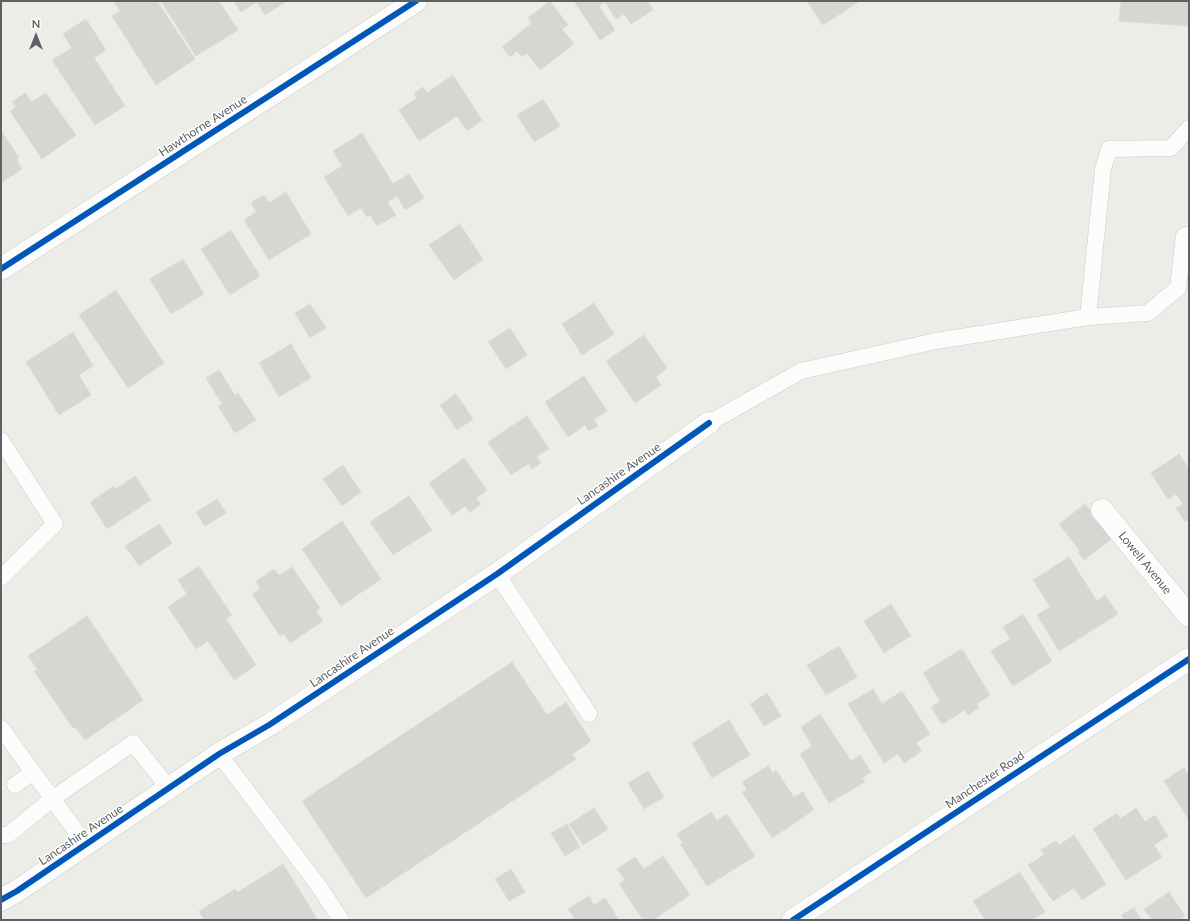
<!DOCTYPE html>
<style>
body{margin:0}
#map{position:relative;width:1190px;height:921px;overflow:hidden;background:#edede8;font-family:Lato,sans-serif}
canvas{display:block}
.frame{position:absolute;inset:0;border:2px solid #5d6166;pointer-events:none}
.north{position:absolute;left:16px;top:16px;width:40px;height:40px;-webkit-text-stroke:3px #fff;paint-order:stroke;rotate:0deg;font-size:11px;font-weight:700;line-height:16px;text-align:center;color:#5d6166}
.north::after{content:'';display:block;margin:auto;width:14px;height:18px;background:#5d6166;clip-path:polygon(50% 0,100% 100%,50% 72%,0 100%)}
</style>
<div id="map">
<canvas width="1190" height="921"></canvas>
<div class="frame"></div>
<div class="north">N</div>
</div>
<script>
const g = document.querySelector('canvas').getContext('2d');
g.lineJoin = 'round';
function fillPath(path, color) {
  g.fillStyle = color;
  g.fill(path, 'evenodd');
}
function toPath(rows) {
  const path = new Path2D();
  for (const r of rows) {
    path.moveTo(r[0], r[1]);
    for (let i = 2; i < r.length; i += 2) path.lineTo(r[i], r[i + 1]);
  }
  return path;
}
function stroke(path, color, width, dash) {
  g.strokeStyle = color;
  g.lineWidth = width;
  g.lineCap = dash ? 'butt' : 'round';
  g.setLineDash(dash || []);
  g.stroke(path);
}
function drawText(font, color, halo, rows, align = 'center') {
  g.font = font + ' Lato,sans-serif';
  g.lineWidth = 3;
  g.setLineDash([]);
  g.textBaseline = 'middle';
  g.strokeStyle = halo;
  g.fillStyle = color;
  for (const [text, x, y, turn = 0] of rows) {
    g.save();
    g.translate(x, y);
    g.rotate((+turn || 0) * Math.PI / 180);
    g.textAlign = isNaN(turn) ? turn : align;
    if (halo) g.strokeText(text, 0, 0);
    g.fillText(text, 0, 0);
    g.restore();
  }
}
const building = toPath([
 [114,1,157,1,195,59,156,85,112,16,120,11,114,1],
 [161,1,219,1,238,30,196,56,161,1],
 [234,1,287,1,265,15,257,2,241,12,234,1],
 [550,1,568,25,562,29,574,44,540,70,527,53,522,57,517,51,510,57,502,47,532,23,528,18,550,1],
 [574,1,647,1,653,10,631,24,624,14,616,19,605,2,599,6,615,30,600,40,574,1],
 [807,1,860,1,823,25,807,1],
 [1121,1,1189,1,1189,26,1119,21,1121,1],
 [86,19,106,50,94,58,125,106,95,125,52,60,72,48,63,34,86,19],
 [453,75,482,120,467,131,457,116,419,141,399,110,417,98,414,93,423,87,427,93,453,75],
 [25,93,32,102,46,93,76,135,42,159,10,111,16,107,12,102,25,93],
 [543,99,560,126,534,142,517,115,543,99],
 [1,130,19,158,17,160,22,169,1,183,1,130],
 [362,133,393,184,409,174,424,198,405,210,397,196,387,202,396,215,377,226,370,215,367,217,361,208,348,216,324,177,342,166,333,151,362,133],
 [286,192,311,234,269,260,244,220,256,212,251,203,258,198,264,195,269,203,286,192],
 [460,224,483,260,454,280,429,245,460,224],
 [231,230,260,276,230,295,201,249,231,230],
 [183,259,204,294,171,314,150,279,183,259],
 [116,290,164,363,128,388,79,315,116,290],
 [594,303,614,334,582,355,562,324,594,303],
 [310,304,326,328,310,338,295,313,310,304],
 [510,328,527,355,506,369,488,342,510,328],
 [73,332,93,366,79,375,91,395,59,415,26,362,73,332],
 [644,335,667,368,656,377,661,385,635,403,606,361,644,335],
 [291,344,311,378,279,397,259,363,291,344],
 [219,370,235,395,238,393,256,420,235,433,218,406,222,404,206,378,219,370],
 [584,376,607,411,594,419,598,426,589,431,585,425,568,437,545,402,584,376],
 [456,394,473,419,457,430,440,405,456,394],
 [527,416,549,449,537,456,541,463,537,466,532,469,528,464,511,475,488,442,527,416],
 [1179,454,1189,469,1189,523,1188,520,1185,522,1176,508,1183,504,1176,494,1168,499,1151,473,1179,454],
 [464,458,487,490,476,498,481,504,470,513,465,506,452,515,429,483,464,458],
 [343,465,361,492,342,506,323,479,343,465],
 [135,476,151,500,107,529,90,502,114,486,116,489,135,476],
 [409,496,432,530,393,555,370,522,409,496],
 [217,499,226,513,205,526,196,512,217,499],
 [1085,504,1112,539,1084,560,1078,552,1080,551,1059,524,1085,504],
 [342,521,381,579,341,606,302,549,342,521],
 [159,524,172,543,139,566,125,546,159,524],
 [1069,557,1097,601,1105,595,1118,614,1059,651,1037,615,1050,607,1033,580,1069,557],
 [199,566,232,615,226,619,256,665,234,680,208,641,196,649,168,607,187,594,178,580,199,566],
 [292,567,320,608,316,611,323,621,290,643,284,634,280,636,252,594,260,589,256,581,274,569,279,575,292,567],
 [891,604,911,636,884,653,864,621,891,604],
 [1023,614,1052,661,1013,686,991,651,1010,639,1003,627,1023,614],
 [87,616,143,700,85,740,75,727,73,728,34,671,38,670,28,656,87,616],
 [839,646,857,677,826,695,807,665,839,646],
 [962,649,990,695,976,704,979,708,975,710,968,715,965,710,942,724,931,707,940,701,923,673,962,649],
 [512,662,547,715,566,702,591,741,572,754,576,759,366,898,302,801,512,662],
 [873,689,882,704,902,691,930,734,916,743,922,751,904,763,898,754,884,763,848,704,873,689],
 [767,693,781,716,764,726,750,704,767,693],
 [820,714,851,761,860,755,871,772,862,778,865,782,829,803,800,754,812,746,801,727,820,714],
 [729,720,750,755,712,778,692,743,729,720],
 [768,766,773,773,776,770,794,797,803,792,814,810,772,838,742,792,747,790,742,782,768,766],
 [1184,768,1187,773,1189,772,1189,820,1164,781,1184,768],
 [648,771,664,797,644,809,628,783,648,771],
 [594,808,608,829,583,845,569,824,594,808],
 [1136,808,1145,822,1155,815,1168,836,1154,845,1162,857,1126,880,1093,829,1117,813,1120,819,1136,808],
 [711,812,717,821,727,814,755,856,707,886,680,844,683,843,677,834,711,812],
 [567,824,580,847,565,856,551,833,567,824],
 [1074,835,1106,884,1082,900,1074,888,1053,901,1028,865,1044,855,1041,850,1044,848,1056,841,1059,845,1074,835],
 [663,856,690,895,653,920,643,920,619,884,625,880,617,869,635,857,644,869,663,856],
 [283,864,318,920,204,920,199,911,235,889,238,892,283,864],
 [511,869,525,892,509,901,495,879,511,869],
 [1020,872,1045,912,1032,920,985,920,973,901,1020,872],
 [1169,892,1185,916,1179,920,1152,920,1144,909,1169,892],
 [589,896,594,905,605,898,619,920,571,920,574,918,568,909,589,896],
 [1134,908,1141,920,1124,920,1121,915,1134,908]
]);
const lane = toPath([
 [1088,317,1103,169,1109,149,1171,148,1189,128],
 [709,423,801,371,936,341,1088,317,1148,313,1178,288,1184,236,1189,234],
 [1,440,55,524,1,578],
 [497,574,589,714],
 [1,728,86,845],
 [219,754,318,885,341,920],
 [15,785,33,772],
 [1,835,8,835,52,799,133,743,169,788]
]);
const street = toPath([
 [1,269,416,1],
 [1102,510,1189,616],
 [1,900,17,891,219,754,269,725,497,574,709,423],
 [793,920,1189,659]
]);
const cycleway = toPath([
 [1,269,416,1],
 [1,900,17,891,219,754,269,725,497,574,709,423],
 [793,920,1189,659]
]);
const streetNames = [
 ["Hawthorne Avenue",203,126,-33],
 ["Lancashire Avenue",619,474,-35],
 ["Lowell Avenue",1145,563,51],
 ["Lancashire Avenue",352,657,-34],
 ["Manchester Road",985,780,-34],
 ["Lancashire Avenue",81,835,-34]
];
fillPath(building, '#d7d6d3');
stroke(building, '#dcdbd7', 1);
stroke(lane, '#cbcbca', 17);
stroke(street, '#cbcbca', 23);
stroke(lane, '#fcfcfc', 16);
stroke(street, '#fcfcfc', 22);
stroke(cycleway, '#0057b8', 6);
drawText('12px', '#5d6166', '#fff', streetNames);
</script>
